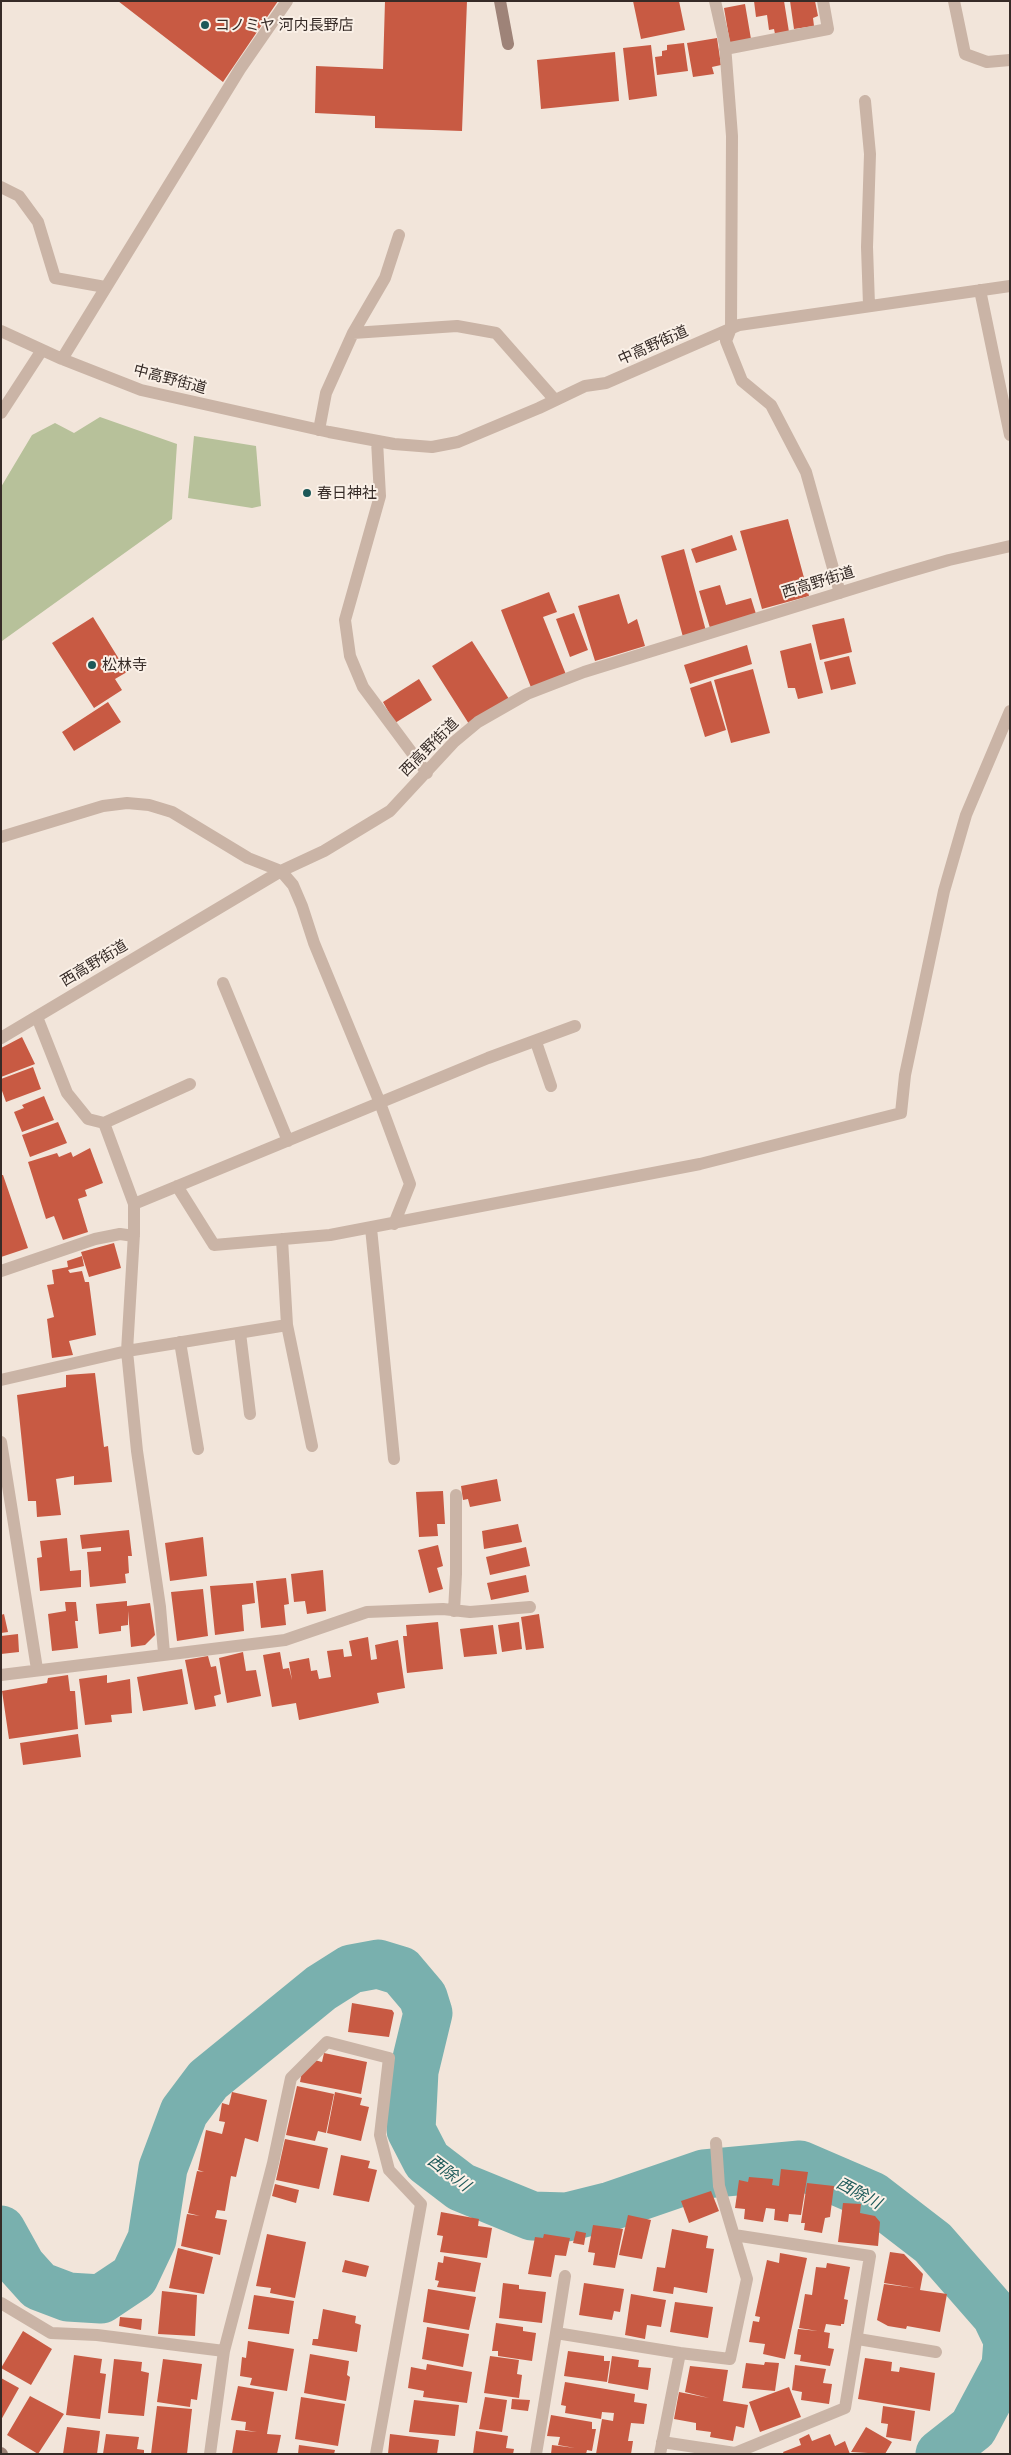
<!DOCTYPE html>
<meta charset="utf-8">
<style>
body{margin:0}
#map{position:relative;width:1011px;height:2455px;overflow:hidden;background:#f2e5da;font-family:Ubuntu,sans-serif}
canvas{display:block}
.frame{position:absolute;inset:0;border:2px solid #362b27;pointer-events:none}
</style>
<div id="map">
<canvas width="1011" height="2455"></canvas>
<div class="frame"></div>
</div>
<script>
const g = document.querySelector('canvas').getContext('2d');
g.lineJoin = 'round';
function fillPath(path, color) {
  g.fillStyle = color;
  g.fill(path, 'evenodd');
}
function toPath(rows) {
  const path = new Path2D();
  for (const r of rows) {
    path.moveTo(r[0], r[1]);
    for (let i = 2; i < r.length; i += 2) path.lineTo(r[i], r[i + 1]);
  }
  return path;
}
function stroke(path, color, width, dash) {
  g.strokeStyle = color;
  g.lineWidth = width;
  g.lineCap = dash ? 'butt' : 'round';
  g.setLineDash(dash || []);
  g.stroke(path);
}
function drawText(font, color, halo, rows, align = 'center') {
  g.font = font + ' Ubuntu,"Noto Sans JP",sans-serif';
  g.lineWidth = 4;
  g.setLineDash([]);
  g.textBaseline = 'middle';
  g.strokeStyle = halo;
  g.fillStyle = color;
  for (const [text, x, y, turn = 0] of rows) {
    g.save();
    g.translate(x, y);
    g.rotate((+turn || 0) * Math.PI / 180);
    g.textAlign = isNaN(turn) ? turn : align;
    if (halo) g.strokeText(text, 0, 0);
    g.fillText(text, 0, 0);
    g.restore();
  }
}
const green = toPath([
 [100,417,177,444,172,519,2,641,1,487,32,435,55,423,74,433],
 [194,436,256,446,261,506,252,508,188,498]
]);
const river = toPath([
 [1,2230,21,2266,39,2286,68,2297,101,2299,134,2277,152,2239,163,2168,184,2112,208,2080,321,1988,351,1969,378,1964,401,1971,423,1997,428,2013,414,2071,411,2130,427,2161,461,2187,532,2216,567,2217,611,2206,704,2174,800,2165,872,2196,933,2243,996,2315,1008,2340,1006,2366,973,2428,940,2454]
]);
const building = toPath([
 [118,1,278,1,223,82],
 [385,1,467,1,462,131,375,128,375,116,315,113,316,66,383,69],
 [633,1,679,1,685,30,641,39],
 [754,1,784,1,789,32,775,34,774,29,769,30,767,15,756,17],
 [790,1,815,1,818,16,813,18,814,26,794,29],
 [745,4,751,39,730,43,724,8],
 [717,38,721,65,712,67,714,74,693,77,687,43],
 [684,43,688,71,657,75,655,57,662,56,662,51,667,50,667,45],
 [651,45,657,96,629,100,623,48],
 [615,52,619,101,541,109,537,60],
 [788,519,809,596,762,609,740,531],
 [732,535,737,550,696,563,691,549],
 [684,549,706,631,683,637,661,556],
 [720,585,726,605,751,598,756,614,710,628,699,591],
 [549,592,557,612,543,617,567,677,532,690,501,610],
 [619,594,628,624,637,619,645,646,595,661,578,606],
 [574,613,588,650,570,657,556,619],
 [93,617,127,672,115,679,122,690,94,708,52,643],
 [844,618,852,652,820,660,812,625],
 [472,641,509,699,469,724,432,666],
 [811,643,823,693,798,699,795,688,788,688,780,651],
 [747,645,752,664,690,684,684,665],
 [849,656,856,684,831,690,824,662],
 [753,669,770,733,731,743,714,680],
 [419,679,432,700,395,723,383,702],
 [711,681,726,730,705,737,690,688],
 [108,702,121,722,74,751,62,732],
 [22,1037,35,1064,1,1077,1,1048],
 [33,1067,41,1089,6,1102,1,1088,1,1079],
 [44,1096,54,1120,22,1132,14,1112,24,1108,22,1105],
 [58,1122,67,1143,30,1157,22,1135],
 [90,1148,103,1183,85,1190,87,1196,78,1199,88,1232,63,1240,54,1216,46,1219,28,1162,57,1153,59,1157,71,1152,73,1157],
 [1,1175,3,1175,28,1248,1,1257],
 [114,1243,121,1268,89,1277,81,1252],
 [82,1256,84,1266,68,1270,70,1273,82,1271,85,1282,89,1282,96,1335,69,1341,73,1355,52,1358,47,1319,54,1317,47,1285,54,1284,52,1270,68,1267,67,1261],
 [95,1373,104,1447,108,1446,112,1482,74,1485,74,1476,56,1479,61,1515,37,1517,36,1501,28,1501,17,1395,66,1387,66,1375],
 [497,1479,501,1501,470,1507,468,1499,463,1500,461,1486],
 [443,1491,445,1524,437,1524,438,1536,419,1537,416,1492],
 [518,1524,522,1542,484,1549,482,1531],
 [129,1530,132,1556,128,1556,129,1573,125,1574,126,1583,90,1587,87,1552,101,1551,101,1547,82,1549,80,1535],
 [203,1537,207,1576,170,1581,165,1543],
 [67,1538,70,1571,81,1570,81,1587,40,1591,37,1558,42,1557,40,1541],
 [438,1545,443,1566,437,1568,443,1589,429,1593,418,1550],
 [526,1547,530,1566,490,1575,486,1557],
 [323,1570,326,1611,307,1614,305,1601,294,1602,291,1574],
 [526,1575,529,1592,491,1600,487,1583],
 [286,1578,289,1604,284,1605,286,1625,261,1628,256,1581],
 [253,1583,255,1603,242,1605,244,1631,215,1635,210,1586],
 [203,1589,208,1636,177,1641,171,1592],
 [127,1601,127,1606,150,1603,155,1635,145,1645,131,1647,128,1611,128,1625,121,1626,121,1631,99,1634,96,1604],
 [65,1602,76,1602,78,1621,75,1621,78,1648,52,1651,48,1614,66,1611],
 [4,1614,8,1632,1,1633,1,1615],
 [539,1614,544,1648,526,1650,521,1617],
 [438,1622,443,1669,407,1673,403,1636,407,1636,406,1625],
 [519,1622,522,1649,502,1652,498,1625],
 [493,1625,497,1654,464,1657,460,1629],
 [18,1634,19,1652,1,1654,1,1636],
 [368,1637,371,1660,377,1659,375,1645,398,1640,405,1688,377,1693,379,1703,299,1720,296,1703,272,1707,263,1655,280,1652,283,1669,289,1668,292,1680,289,1662,309,1658,311,1671,317,1670,319,1679,331,1677,327,1651,343,1649,344,1657,352,1656,349,1641],
 [243,1652,246,1671,256,1670,261,1696,227,1703,219,1658],
 [208,1656,211,1667,216,1666,221,1694,214,1696,216,1706,195,1710,185,1660],
 [182,1669,188,1704,143,1711,137,1677],
 [68,1675,70,1691,75,1691,78,1729,9,1739,2,1691,47,1683,48,1678],
 [107,1675,107,1683,130,1679,132,1713,111,1715,112,1722,85,1725,79,1679],
 [78,1734,81,1757,23,1765,20,1743],
 [352,2003,392,2010,394,2013,389,2037,348,2032],
 [324,2053,367,2062,361,2094,300,2082,303,2066,311,2059,322,2062],
 [297,2086,334,2094,326,2133,318,2131,315,2141,286,2135],
 [232,2092,267,2100,258,2142,245,2138,236,2177,231,2176,225,2211,217,2210,215,2218,227,2220,220,2255,181,2246,187,2214,200,2216,188,2213,197,2171,204,2172,198,2170,206,2130,222,2134,225,2122,219,2121,222,2103,229,2105],
 [335,2092,362,2098,360,2105,369,2107,361,2141,327,2133],
 [285,2139,328,2148,319,2189,276,2180],
 [341,2155,370,2161,368,2168,377,2170,369,2202,333,2195],
 [781,2169,808,2172,801,2215,789,2214,788,2222,774,2220,775,2209,766,2208,763,2222,744,2219,745,2209,735,2208,739,2180,748,2182,749,2177,773,2179,772,2185,779,2186],
 [807,2183,834,2186,830,2217,825,2218,822,2233,804,2230,805,2223,801,2223],
 [275,2184,299,2190,296,2203,272,2196],
 [711,2191,719,2211,689,2223,681,2201],
 [843,2203,861,2204,860,2213,875,2216,880,2222,878,2246,838,2242],
 [441,2212,479,2219,478,2226,492,2228,487,2258,440,2252,443,2236,437,2235],
 [628,2215,651,2220,642,2259,619,2255],
 [593,2225,623,2229,615,2268,593,2265,595,2253,588,2252],
 [672,2229,708,2236,706,2248,714,2249,707,2293,674,2287,673,2294,653,2291,657,2267,665,2268],
 [576,2231,586,2233,584,2245,573,2243],
 [267,2234,306,2242,295,2298,270,2293,271,2288,256,2286],
 [544,2234,570,2238,566,2256,555,2255,551,2277,528,2274,535,2237,543,2238],
 [178,2248,213,2257,204,2294,169,2288],
 [890,2252,904,2254,923,2274,920,2290,947,2294,940,2332,907,2326,906,2329,888,2326,877,2320,884,2284,915,2288,884,2283],
 [780,2253,807,2258,785,2359,763,2354,765,2344,749,2342,753,2321,759,2322,760,2317,755,2316,767,2260,779,2263],
 [444,2256,481,2263,475,2292,437,2287,439,2281,435,2280,438,2262,443,2263],
 [345,2260,369,2266,366,2277,342,2272],
 [827,2263,850,2267,844,2299,848,2300,844,2324,841,2324,841,2326,826,2324,824,2332,830,2333,828,2348,834,2349,830,2366,800,2361,801,2355,794,2354,798,2329,818,2331,799,2328,805,2294,812,2295,816,2267,826,2268],
 [503,2283,519,2285,519,2289,546,2292,542,2323,499,2318],
 [584,2283,624,2289,620,2312,614,2311,612,2320,579,2315],
 [428,2289,476,2297,469,2330,423,2322],
 [162,2291,197,2295,195,2336,158,2334],
 [631,2294,666,2300,661,2327,647,2325,645,2339,625,2335],
 [254,2295,294,2301,289,2334,248,2329],
 [675,2302,713,2307,708,2338,670,2332],
 [323,2309,356,2316,355,2323,361,2325,357,2352,312,2345,313,2339,318,2339],
 [120,2317,142,2319,141,2330,119,2326],
 [496,2323,523,2327,523,2331,536,2333,532,2361,498,2356,498,2351,492,2351],
 [427,2327,469,2334,463,2367,422,2359],
 [23,2331,52,2349,31,2385,1,2368],
 [248,2341,294,2349,287,2391,250,2385,252,2378,240,2376,242,2357,246,2358],
 [568,2351,604,2356,604,2361,610,2361,607,2382,564,2376],
 [310,2354,349,2361,347,2375,350,2377,346,2401,304,2393],
 [74,2355,102,2359,100,2373,106,2374,100,2419,66,2415],
 [490,2356,519,2360,517,2374,522,2375,519,2398,484,2393],
 [612,2356,639,2360,638,2367,651,2368,648,2390,608,2383],
 [865,2358,892,2362,891,2371,899,2372,900,2367,935,2373,930,2411,894,2405,896,2391,894,2405,858,2399],
 [114,2359,142,2362,141,2371,149,2373,144,2416,108,2413],
 [163,2359,202,2364,197,2400,191,2399,190,2407,157,2402],
 [765,2362,779,2363,775,2391,742,2388,746,2363,764,2365],
 [427,2364,472,2372,467,2403,423,2397,424,2391,408,2388,411,2367,426,2370],
 [795,2365,826,2369,823,2383,832,2384,829,2404,801,2400,802,2392,792,2390],
 [690,2366,728,2370,723,2401,748,2405,744,2428,736,2426,733,2441,710,2437,711,2432,696,2430,696,2423,674,2419,679,2392,709,2398,685,2392],
 [1,2378,19,2388,1,2420],
 [565,2382,635,2394,634,2402,647,2404,644,2424,631,2423,628,2441,633,2441,631,2454,596,2454,602,2419,613,2421,614,2413,602,2412,601,2419,565,2413,566,2406,561,2405],
 [238,2386,274,2392,267,2434,281,2435,277,2454,232,2454,236,2430,257,2432,245,2430,246,2422,231,2420],
 [789,2387,801,2417,760,2432,749,2402],
 [30,2396,64,2414,38,2454,7,2435],
 [301,2397,345,2404,338,2446,295,2439],
 [485,2397,507,2400,502,2432,479,2429],
 [512,2399,530,2400,528,2411,511,2409],
 [414,2400,459,2405,455,2436,409,2432],
 [157,2406,192,2409,187,2454,151,2454],
 [883,2406,915,2411,911,2441,886,2437,888,2424,881,2423],
 [551,2415,592,2422,592,2429,596,2429,592,2451,587,2450,586,2454,551,2454,552,2445,575,2448,558,2445,560,2437,547,2436],
 [67,2427,100,2431,97,2454,63,2454],
 [866,2427,892,2442,885,2454,851,2452],
 [476,2431,508,2436,506,2448,514,2449,513,2454,473,2454],
 [106,2434,139,2437,137,2449,144,2450,144,2454,103,2454],
 [390,2434,439,2440,437,2454,388,2454],
 [809,2434,812,2441,830,2434,835,2446,845,2441,850,2454,784,2454,783,2452,801,2445,799,2439],
 [299,2445,335,2450,334,2454,298,2454]
]);
const street = toPath([
 [715,1,725,45,732,136,731,328,726,341,742,381,771,405,806,472,840,593],
 [954,1,965,54,987,62,1010,60],
 [725,49,828,29,823,1],
 [865,101,870,154,867,247,869,305],
 [1,187,19,196,38,222,55,278,105,287],
 [980,290,1010,435],
 [1,331,62,359,141,390,329,432,394,444,432,447,458,442,539,408,585,386,606,383,739,325,1010,286],
 [353,333,457,326,496,333,555,400],
 [62,359,240,69,287,1],
 [1,413,42,350],
 [319,430,326,393,353,333,385,278,399,235],
 [377,441,380,496,345,620,350,656,363,687,427,773],
 [1,837,103,806,127,803,149,805,172,812,248,858,281,871,293,885,302,906,314,943,380,1103,410,1184,394,1224],
 [223,983,288,1141],
 [37,1017,67,1093,88,1119,104,1123,190,1084],
 [1,1038,281,871,324,851,390,811,454,742,478,722,527,694,584,672,894,576,949,560,1010,546],
 [536,1042,551,1086],
 [104,1123,134,1204,134,1234,127,1351,137,1451,160,1607,164,1653],
 [177,1186,214,1245,330,1235,700,1164,901,1113,905,1075,944,891,966,815,1010,711],
 [134,1204,488,1058,575,1026],
 [371,1228,394,1459],
 [282,1239,287,1325,312,1446],
 [1,1271,95,1239,120,1234,134,1236],
 [240,1333,250,1414],
 [180,1342,198,1449],
 [1,1380,127,1351,287,1325],
 [1,1442,37,1669],
 [454,1611,456,1574,456,1495],
 [1,1675,285,1640,367,1612,443,1609,470,1612,530,1607],
 [1,2303,51,2333,97,2335,224,2351,273,2163,291,2078,327,2042,389,2058,380,2135,389,2170,421,2204,376,2454],
 [556,2333,565,2276],
 [858,2339,936,2352],
 [680,2353,730,2359,747,2279,719,2186,716,2143],
 [662,2442,735,2453,845,2408,870,2256,734,2235],
 [210,2454,224,2351],
 [536,2454,556,2333,680,2353,660,2454]
]);
const secondary = toPath([
 [500,1,508,44],
 [1,2453,2,2454]
]);
const markers = [
 [205,25,5,"#1c5858"],
 [307,493,5,"#1c5858"],
 [92,665,5,"#1c5858"]
];
const poiNames = [
 ["コノミヤ 河内長野店",215,25],
 ["春日神社",317,493],
 ["松林寺",102,665]
];
const streetNames = [
 ["中高野街道",653,345,-24],
 ["中高野街道",170,379,15],
 ["西高野街道",818,582,-17],
 ["西高野街道",429,747,-45],
 ["西高野街道",94,963,-31]
];
const waterNames = [
 ["西除川",449,2173,37],
 ["西除川",859,2193,28]
];
fillPath(green, '#b7c19a');
stroke(river, '#79b0ae', 49);
fillPath(building, '#c85a43');
stroke(street, '#cab4a6', 12);
stroke(secondary, '#9e8378', 12);
for (const [x, y, r, color] of markers) {
  const dot = new Path2D();
  dot.arc(x, y, r, 0, 2 * Math.PI);
  g.fillStyle = color;
  g.fill(dot);
  stroke(dot, '#faf0e7', 2);
}
drawText('15px', '#362b27', '#faf0e7', poiNames, 'left');
drawText('15px', '#362b27', '#faf0e7', streetNames);
drawText('italic 16px', '#1c5858', '#faf0e7', waterNames);
</script>
